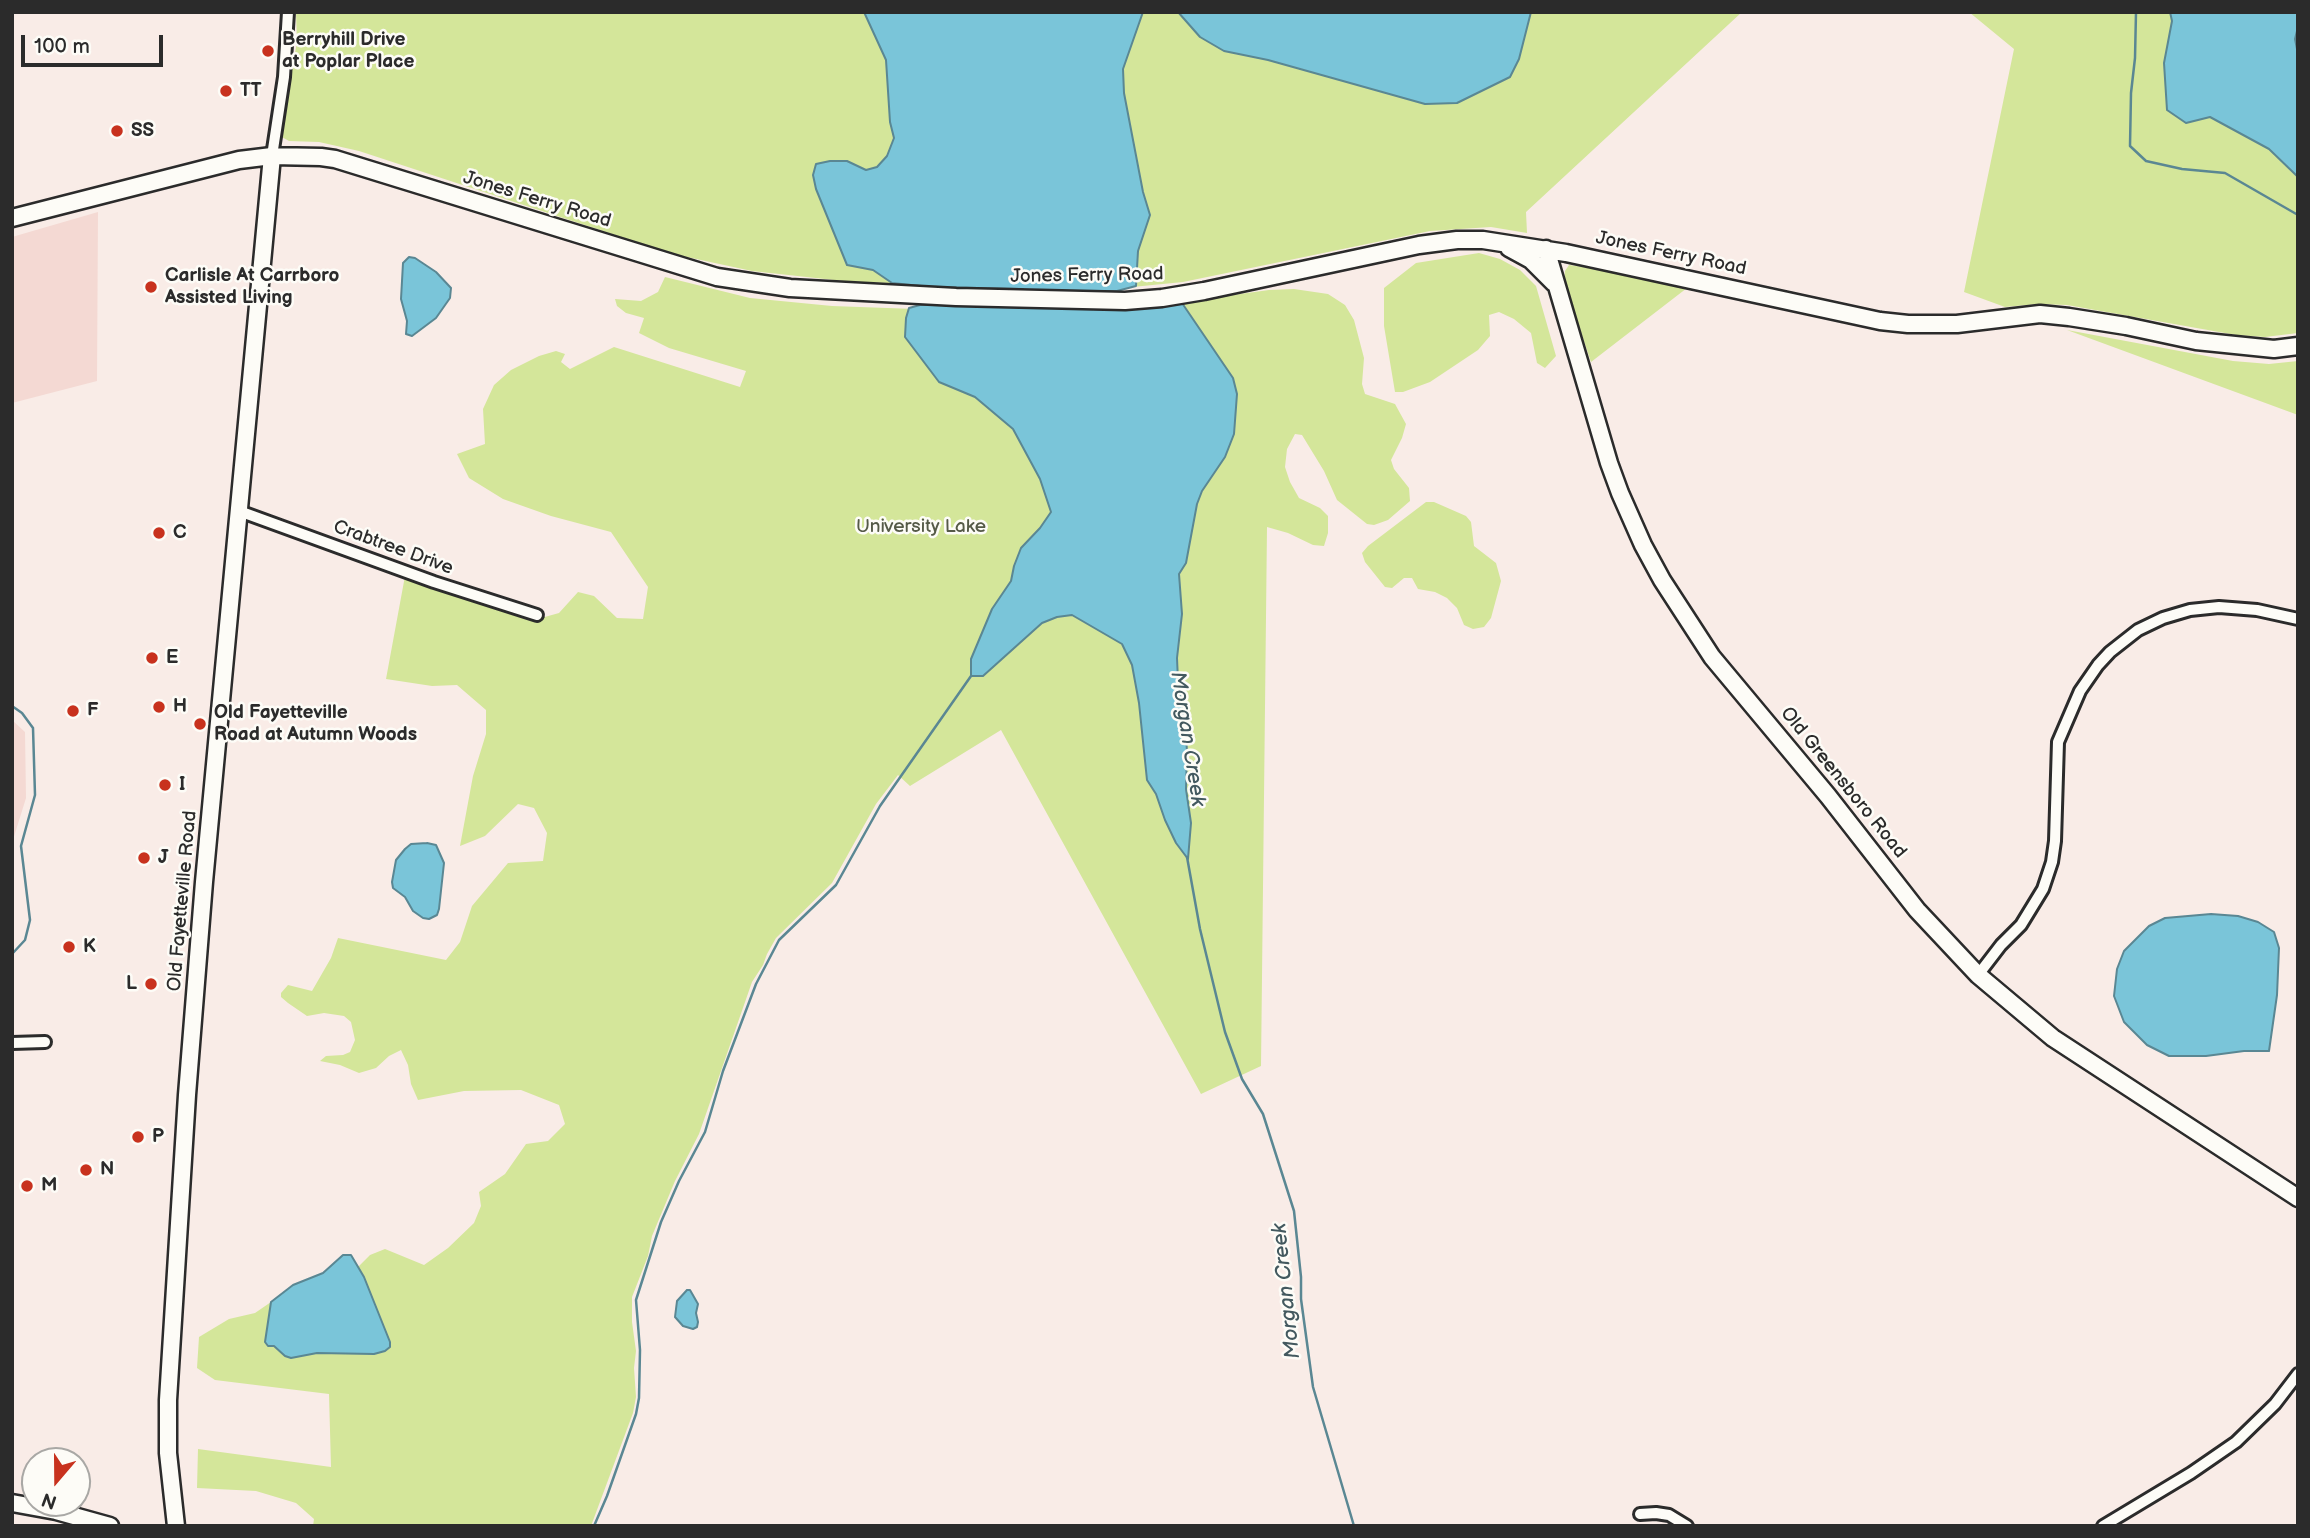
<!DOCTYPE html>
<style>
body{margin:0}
#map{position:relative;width:2310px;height:1538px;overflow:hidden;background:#f9ece7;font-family:"Balsamiq Sans",sans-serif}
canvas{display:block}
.frame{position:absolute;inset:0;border:14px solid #2b2b2b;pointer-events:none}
.north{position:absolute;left:21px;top:1447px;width:70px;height:70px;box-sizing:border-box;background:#fdfcf7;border:2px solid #a9a8a5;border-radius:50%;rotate:200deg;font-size:19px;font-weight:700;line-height:28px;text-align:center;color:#2b2b2b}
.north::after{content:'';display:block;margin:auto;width:24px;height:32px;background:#c8321e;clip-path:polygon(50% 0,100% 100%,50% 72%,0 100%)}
.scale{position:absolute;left:21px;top:35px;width:142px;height:32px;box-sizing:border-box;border:4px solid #2b2b2b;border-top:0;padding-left:9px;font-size:21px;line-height:24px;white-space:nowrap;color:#2b2b2b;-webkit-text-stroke:5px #fdfcf7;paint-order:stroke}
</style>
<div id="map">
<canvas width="2310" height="1538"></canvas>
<div class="frame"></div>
<div class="north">N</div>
<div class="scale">100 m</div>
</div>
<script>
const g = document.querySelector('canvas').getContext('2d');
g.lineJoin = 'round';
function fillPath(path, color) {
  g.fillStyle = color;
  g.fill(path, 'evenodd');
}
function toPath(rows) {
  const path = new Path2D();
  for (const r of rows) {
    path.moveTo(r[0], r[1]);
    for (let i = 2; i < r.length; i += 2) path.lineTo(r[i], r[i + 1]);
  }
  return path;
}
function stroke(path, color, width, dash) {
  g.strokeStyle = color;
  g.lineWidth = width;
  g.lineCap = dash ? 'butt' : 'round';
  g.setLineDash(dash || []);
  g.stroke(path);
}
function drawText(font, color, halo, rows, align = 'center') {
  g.font = font + ' "Balsamiq Sans",sans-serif';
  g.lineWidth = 5;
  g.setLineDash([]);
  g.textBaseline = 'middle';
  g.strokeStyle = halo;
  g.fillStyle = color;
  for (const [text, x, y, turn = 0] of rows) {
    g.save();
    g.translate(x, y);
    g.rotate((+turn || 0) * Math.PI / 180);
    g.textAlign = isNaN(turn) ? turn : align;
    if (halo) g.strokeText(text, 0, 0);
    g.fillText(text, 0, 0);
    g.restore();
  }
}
const built = toPath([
 [98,212,97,381,12,403,12,237],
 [12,720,25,732,26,798,12,843]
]);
const green = toPath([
 [296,12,1742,12,1526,212,1527,233,1491,227,1430,231,1183,282,1112,289,852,282,752,271,673,254,359,151,319,142,289,141,280,136,297,42],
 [1969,12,2298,12,2298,333,2265,337,2236,335,2067,305,2038,304,2005,307,1964,292,2014,49],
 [1479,253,1500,259,1520,270,1536,286,1556,356,1545,368,1537,363,1531,333,1514,319,1499,312,1489,315,1490,336,1478,350,1430,382,1403,392,1395,392,1384,326,1384,288,1416,263],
 [1569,265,1605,270,1687,288,1591,362,1564,282,1565,271],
 [665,277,750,298,832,306,1109,316,1185,308,1182,302,1269,290,1294,289,1328,294,1345,305,1354,320,1364,358,1362,384,1365,394,1395,404,1406,424,1402,438,1391,460,1394,469,1409,488,1410,501,1388,520,1374,525,1367,524,1337,500,1324,471,1302,435,1295,434,1287,449,1285,467,1290,482,1299,498,1320,508,1328,516,1328,533,1324,546,1313,545,1288,533,1267,527,1261,1066,1201,1094,1001,730,910,786,898,775,876,804,832,883,776,938,767,954,763,965,752,982,699,1134,675,1181,652,1236,648,1256,632,1297,632,1322,636,1351,634,1368,636,1397,633,1413,591,1526,313,1526,314,1519,296,1503,256,1491,197,1488,198,1449,331,1467,329,1394,215,1380,197,1368,199,1337,229,1319,255,1313,271,1302,266,1342,274,1346,291,1358,317,1353,374,1354,379,1318,378,1311,358,1267,370,1255,385,1249,424,1265,448,1248,474,1223,481,1206,479,1192,505,1174,526,1144,548,1141,565,1124,559,1105,521,1090,464,1091,418,1100,411,1084,408,1065,401,1050,389,1056,376,1068,359,1073,340,1065,320,1061,326,1056,343,1055,350,1052,355,1040,351,1022,344,1016,324,1013,307,1016,288,1003,281,997,281,993,288,985,312,991,331,958,338,938,446,960,460,942,472,906,508,863,543,861,547,833,534,808,518,804,485,836,460,846,473,776,486,734,486,710,457,685,432,686,386,679,405,576,534,620,559,613,578,592,594,596,617,618,643,619,648,587,611,532,551,516,503,499,469,478,457,454,485,444,483,409,494,385,511,370,539,356,556,351,565,354,561,362,570,369,614,347,740,387,746,371,669,348,639,333,644,318,626,313,617,306,615,299,641,301,658,292],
 [2067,330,2233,361,2269,364,2298,361,2298,415],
 [1426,502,1434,502,1466,516,1471,522,1474,546,1496,563,1501,581,1491,618,1484,627,1473,629,1464,625,1457,608,1447,598,1435,592,1418,589,1412,578,1404,578,1392,588,1385,587,1365,562,1362,553,1368,546]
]);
const water = toPath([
 [864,12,1143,12,1123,69,1124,93,1143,192,1150,215,1138,251,1136,286,1117,291,1077,291,1082,306,1182,303,1233,378,1237,394,1234,434,1225,457,1202,491,1197,504,1186,563,1179,574,1182,614,1177,658,1178,681,1185,716,1187,752,1186,789,1191,823,1188,859,1176,843,1165,820,1156,794,1147,780,1139,703,1132,665,1122,644,1072,615,1057,617,1042,623,983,676,971,676,971,659,992,609,1011,581,1014,566,1021,548,1040,528,1051,512,1040,479,1013,429,975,397,939,382,905,337,906,318,909,308,920,305,1023,304,1023,289,931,287,892,283,873,270,847,265,816,189,813,175,816,164,830,161,847,161,866,170,877,167,887,156,894,138,890,122,886,60,864,12],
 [1178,12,1531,12,1519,59,1510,77,1457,103,1425,104,1268,60,1224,51,1200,37,1178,12],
 [2170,12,2298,12,2298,27,2295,39,2298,54,2298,177,2269,149,2210,117,2186,123,2167,110,2164,63,2172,21,2170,12],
 [409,257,415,258,436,272,451,288,450,298,436,318,412,336,406,334,407,321,401,299,403,263,409,257],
 [427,843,436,845,444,863,439,909,437,915,429,919,423,918,413,911,405,897,393,888,392,882,396,860,405,849,411,844,427,843],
 [2211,914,2238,916,2258,922,2274,932,2279,948,2277,995,2269,1051,2244,1051,2206,1056,2169,1056,2147,1045,2124,1022,2114,996,2117,969,2124,951,2149,926,2165,918,2211,914],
 [343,1255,351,1255,364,1277,390,1342,390,1347,385,1351,374,1354,317,1353,291,1358,285,1356,274,1346,268,1346,265,1342,271,1302,293,1285,323,1273,343,1255],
 [687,1290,690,1290,698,1304,696,1313,698,1322,697,1327,693,1329,683,1326,675,1317,677,1301,687,1290]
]);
const stream = toPath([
 [2136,12,2135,58,2131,93,2130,146,2146,161,2182,169,2225,173,2298,215],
 [12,706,22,713,33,728,35,795,21,846,30,920,25,940,12,954],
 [1187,857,1200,929,1225,1032,1242,1079,1263,1114,1294,1211,1301,1277,1301,1299,1313,1387,1354,1526],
 [594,1526,607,1496,636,1414,639,1398,640,1350,636,1300,661,1222,679,1181,705,1132,723,1071,756,984,779,940,836,885,880,806,971,676]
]);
const street = toPath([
 [272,156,284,77,288,12],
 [239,511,434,582,537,615],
 [1978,975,2001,945,2021,925,2043,889,2052,862,2055,841,2058,742,2080,691,2098,665,2110,652,2138,630,2163,618,2190,610,2219,607,2257,610,2298,619],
 [12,1043,45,1042],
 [1640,1514,1656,1513,1669,1515,1687,1526],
 [2103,1526,2191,1473,2236,1442,2275,1404,2298,1374]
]);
const secondary = toPath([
 [12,218,239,160,272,156,321,157,335,159,717,277,790,288,956,297,1125,301,1162,298,1204,291,1419,245,1457,240,1483,240,1566,253,1880,321,1908,324,1957,324,2040,314,2069,317,2126,326,2196,341,2274,349,2298,346],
 [1509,248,1531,260,1554,283],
 [1546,249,1609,463,1620,493,1643,545,1662,580,1712,657,1828,796,1917,910,1978,975,2053,1038,2298,1198],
 [12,1503,56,1511,110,1526],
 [176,1526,168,1453,168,1400,187,1095,204,882,272,156]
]);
const markers = [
 [268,51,7,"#c8321e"],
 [226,91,7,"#c8321e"],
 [117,131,7,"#c8321e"],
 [151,287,7,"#c8321e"],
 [159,533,7,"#c8321e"],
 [152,658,7,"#c8321e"],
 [159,707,7,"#c8321e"],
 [73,711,7,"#c8321e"],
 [200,724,7,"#c8321e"],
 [165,785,7,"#c8321e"],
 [144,858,7,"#c8321e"],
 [69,947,7,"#c8321e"],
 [151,984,7,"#c8321e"],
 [138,1137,7,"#c8321e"],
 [86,1170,7,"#c8321e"],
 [27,1186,7,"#c8321e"]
];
const poiNames = [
 ["Berryhill Drive",282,40],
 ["at Poplar Place",282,62],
 ["TT",240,91],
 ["SS",131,131],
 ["Carlisle At Carrboro",165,276],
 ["Assisted Living",165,298],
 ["C",173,533],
 ["E",166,658],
 ["H",173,707],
 ["F",87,711],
 ["Old Fayetteville",214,713],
 ["Road at Autumn Woods",214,735],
 ["I",179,785],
 ["J",158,858],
 ["K",83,947],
 ["L",137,984,"right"],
 ["P",152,1137],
 ["N",100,1170],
 ["M",41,1186]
];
const streetNames = [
 ["Jones Ferry Road",537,200,17],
 ["Jones Ferry Road",1671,254,12],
 ["Jones Ferry Road",1087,276,-1],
 ["Crabtree Drive",393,548,20],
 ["Old Greensboro Road",1843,783,51],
 ["Old Fayetteville Road",183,901,-85]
];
const parkNames = [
 ["University Lake",921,527]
];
const waterNames = [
 ["Morgan Creek",1187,739,81],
 ["Morgan Creek",1287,1291,-96]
];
fillPath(built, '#f4d9d3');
fillPath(green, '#d4e69a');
fillPath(water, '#7ac5d9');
stroke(water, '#5a8793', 2);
stroke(stream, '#5a8793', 2.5);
stroke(street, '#2b2b2b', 16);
stroke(secondary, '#2b2b2b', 21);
stroke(street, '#fdfcf7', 10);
stroke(secondary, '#fdfcf7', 16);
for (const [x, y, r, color] of markers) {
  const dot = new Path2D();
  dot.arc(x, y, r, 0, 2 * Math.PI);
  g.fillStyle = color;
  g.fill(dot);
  stroke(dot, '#fdfcf7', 2.5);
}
drawText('bold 19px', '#2b2b2b', '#fdfcf7', poiNames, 'left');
drawText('19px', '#2b2b2b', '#fdfcf7', streetNames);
drawText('19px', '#555a47', '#fdfcf7', parkNames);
drawText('italic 21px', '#43595f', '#fdfcf7', waterNames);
</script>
